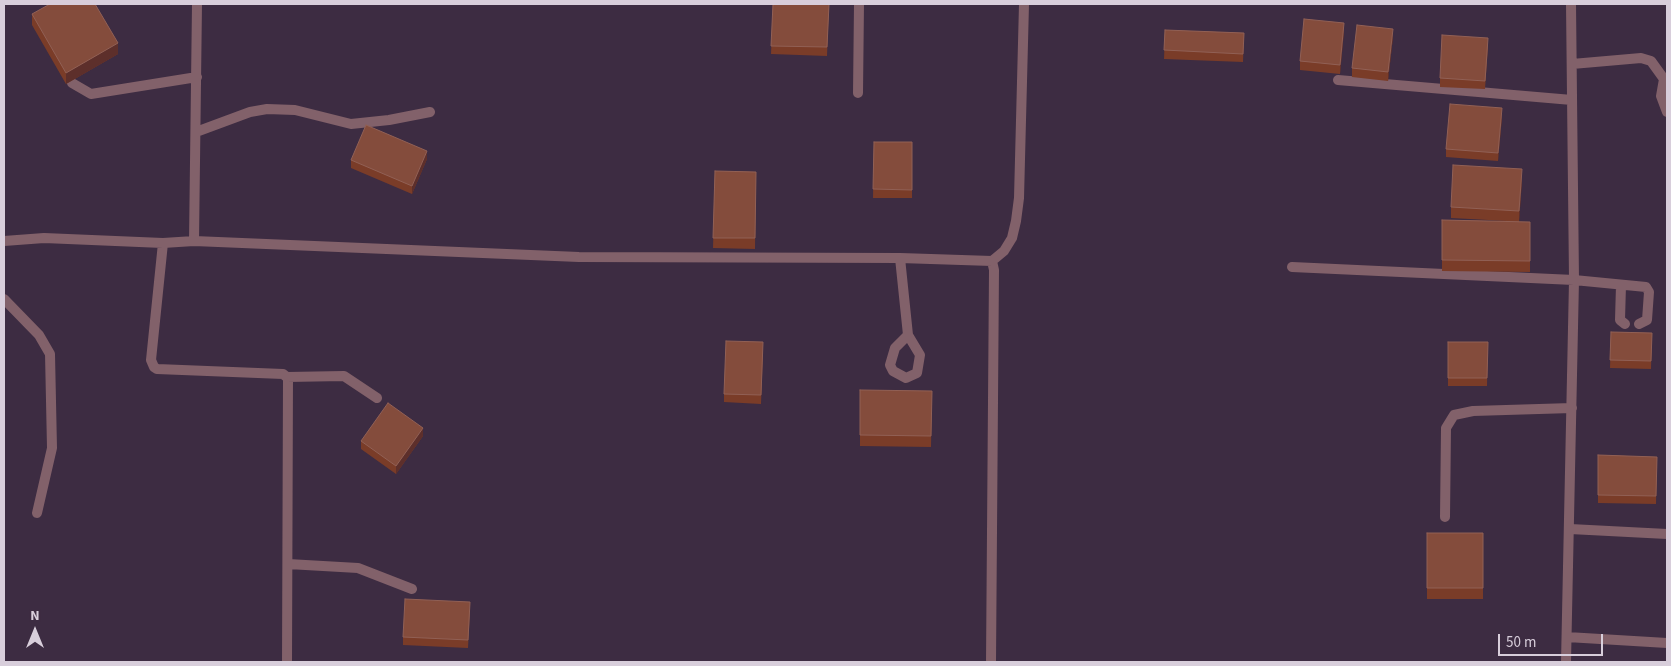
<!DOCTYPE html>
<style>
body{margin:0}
#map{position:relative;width:1671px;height:666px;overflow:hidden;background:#3d2c42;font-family:"Source Sans 3",sans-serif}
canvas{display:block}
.frame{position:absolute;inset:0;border:5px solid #d8cedb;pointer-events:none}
.north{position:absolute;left:10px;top:606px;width:50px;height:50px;-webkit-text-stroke:4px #3d2c42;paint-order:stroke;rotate:0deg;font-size:14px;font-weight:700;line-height:20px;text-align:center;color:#d8cedb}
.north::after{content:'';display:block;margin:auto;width:18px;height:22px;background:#d8cedb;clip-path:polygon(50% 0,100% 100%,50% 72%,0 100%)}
.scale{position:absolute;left:1498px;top:634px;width:105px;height:22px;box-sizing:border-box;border:2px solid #d8cedb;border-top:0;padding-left:6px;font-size:15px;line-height:18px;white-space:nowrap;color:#d8cedb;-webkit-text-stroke:4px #3d2c42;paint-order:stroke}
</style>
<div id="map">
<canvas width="1671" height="666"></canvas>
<div class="frame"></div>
<div class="north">N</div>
<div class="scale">50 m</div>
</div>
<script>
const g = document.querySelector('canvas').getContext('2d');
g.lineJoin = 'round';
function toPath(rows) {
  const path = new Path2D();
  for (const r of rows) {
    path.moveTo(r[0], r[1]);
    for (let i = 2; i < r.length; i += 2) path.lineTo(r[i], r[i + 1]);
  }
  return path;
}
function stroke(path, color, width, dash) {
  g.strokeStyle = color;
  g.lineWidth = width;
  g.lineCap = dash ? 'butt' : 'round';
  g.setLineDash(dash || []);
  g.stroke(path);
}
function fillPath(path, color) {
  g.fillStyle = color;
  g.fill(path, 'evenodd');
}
const street = toPath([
 [1572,64,1641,58,1651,61,1664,79,1661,96,1667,112],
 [1338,80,1572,100],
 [72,83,91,94,197,77],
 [858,93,859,4],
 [196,132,250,112,267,109,295,110,351,124,389,120,430,112],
 [4,241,44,238,163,243,194,241,579,257,900,258,992,261,1004,251,1012,238,1016,221,1019,198,1024,4],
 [194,241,197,4],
 [163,243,151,360,154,367,157,369,283,374,288,378,287,662],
 [900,258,908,335,920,355,917,373,906,378,893,371,890,365,895,348,908,335],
 [1292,267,1574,280,1646,287,1649,292,1647,320,1639,324],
 [1621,285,1620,320,1625,324],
 [4,299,39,335,50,354,52,448,37,513],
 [287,377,344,376,377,398],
 [1445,517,1446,428,1454,415,1473,411,1572,408],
 [1570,529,1667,534],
 [288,564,358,568,412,589],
 [1567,637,1667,643],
 [991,662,994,270,992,261],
 [1566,662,1574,280,1571,4]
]);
const wall = toPath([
 [773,4,829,4,827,56,771,54],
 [32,14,118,54,66,84,32,25],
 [1165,30,1244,33,1243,62,1164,59],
 [1344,31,1340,74,1300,70,1300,61],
 [1393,37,1388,81,1352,77,1352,68],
 [1488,46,1485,89,1440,87,1440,78],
 [1502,117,1498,161,1446,157,1446,149],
 [874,142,912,142,912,198,873,198],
 [427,159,412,194,351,168,351,160],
 [715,171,756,172,755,249,713,248],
 [1522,180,1519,222,1530,222,1530,272,1442,271,1442,220,1507,221,1451,218,1451,207],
 [1611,332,1652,333,1651,369,1610,368],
 [1448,342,1488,342,1487,386,1448,386],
 [763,351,761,404,724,402,724,394],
 [860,390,932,391,931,447,860,446],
 [423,436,396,474,361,449,361,441],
 [1598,455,1657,457,1656,504,1598,503],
 [1427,533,1483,533,1483,599,1427,599],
 [470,610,468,648,403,645,403,637]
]);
const shadedWall = toPath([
 [1344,23,1344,31,1340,74,1340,65],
 [1393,29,1393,37,1388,81,1388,72],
 [118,43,118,54,66,84,66,73],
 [1502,108,1502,117,1498,161,1498,153],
 [427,151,427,159,412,194,412,186],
 [1522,169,1522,180,1519,222,1519,211],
 [423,428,423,436,396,474,396,466]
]);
const building = toPath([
 [50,4,95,4,118,43,66,73,32,14,50,4],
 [773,4,829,4,827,47,771,46,773,4],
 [1304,19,1344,23,1340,65,1300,61,1304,19],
 [1357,25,1393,29,1388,72,1352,68,1357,25],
 [1165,30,1244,33,1243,54,1164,50,1165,30],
 [1442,35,1488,38,1485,81,1440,78,1442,35],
 [1450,104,1502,108,1498,153,1446,149,1450,104],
 [366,125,427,151,412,186,351,160,366,125],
 [874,142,912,142,912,190,873,189,874,142],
 [1453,165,1522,169,1519,211,1451,207,1453,165],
 [715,171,756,172,755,238,713,238,715,171],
 [1442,220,1530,222,1530,261,1442,260,1442,220],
 [1611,332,1652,333,1651,361,1610,360,1611,332],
 [726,341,763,342,761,395,724,394,726,341],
 [1448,342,1488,342,1487,378,1448,378,1448,342],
 [860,390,932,391,931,436,860,435,860,390],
 [388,403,423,428,396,466,361,441,388,403],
 [1598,455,1657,457,1656,496,1598,495,1598,455],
 [1427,533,1483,533,1483,588,1427,588,1427,533],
 [405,599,470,602,468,640,403,637,405,599]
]);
stroke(street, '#82616a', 10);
fillPath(wall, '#7a3c28');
fillPath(shadedWall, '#5d2f2b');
fillPath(building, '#844c3c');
stroke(building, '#916055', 1);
</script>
